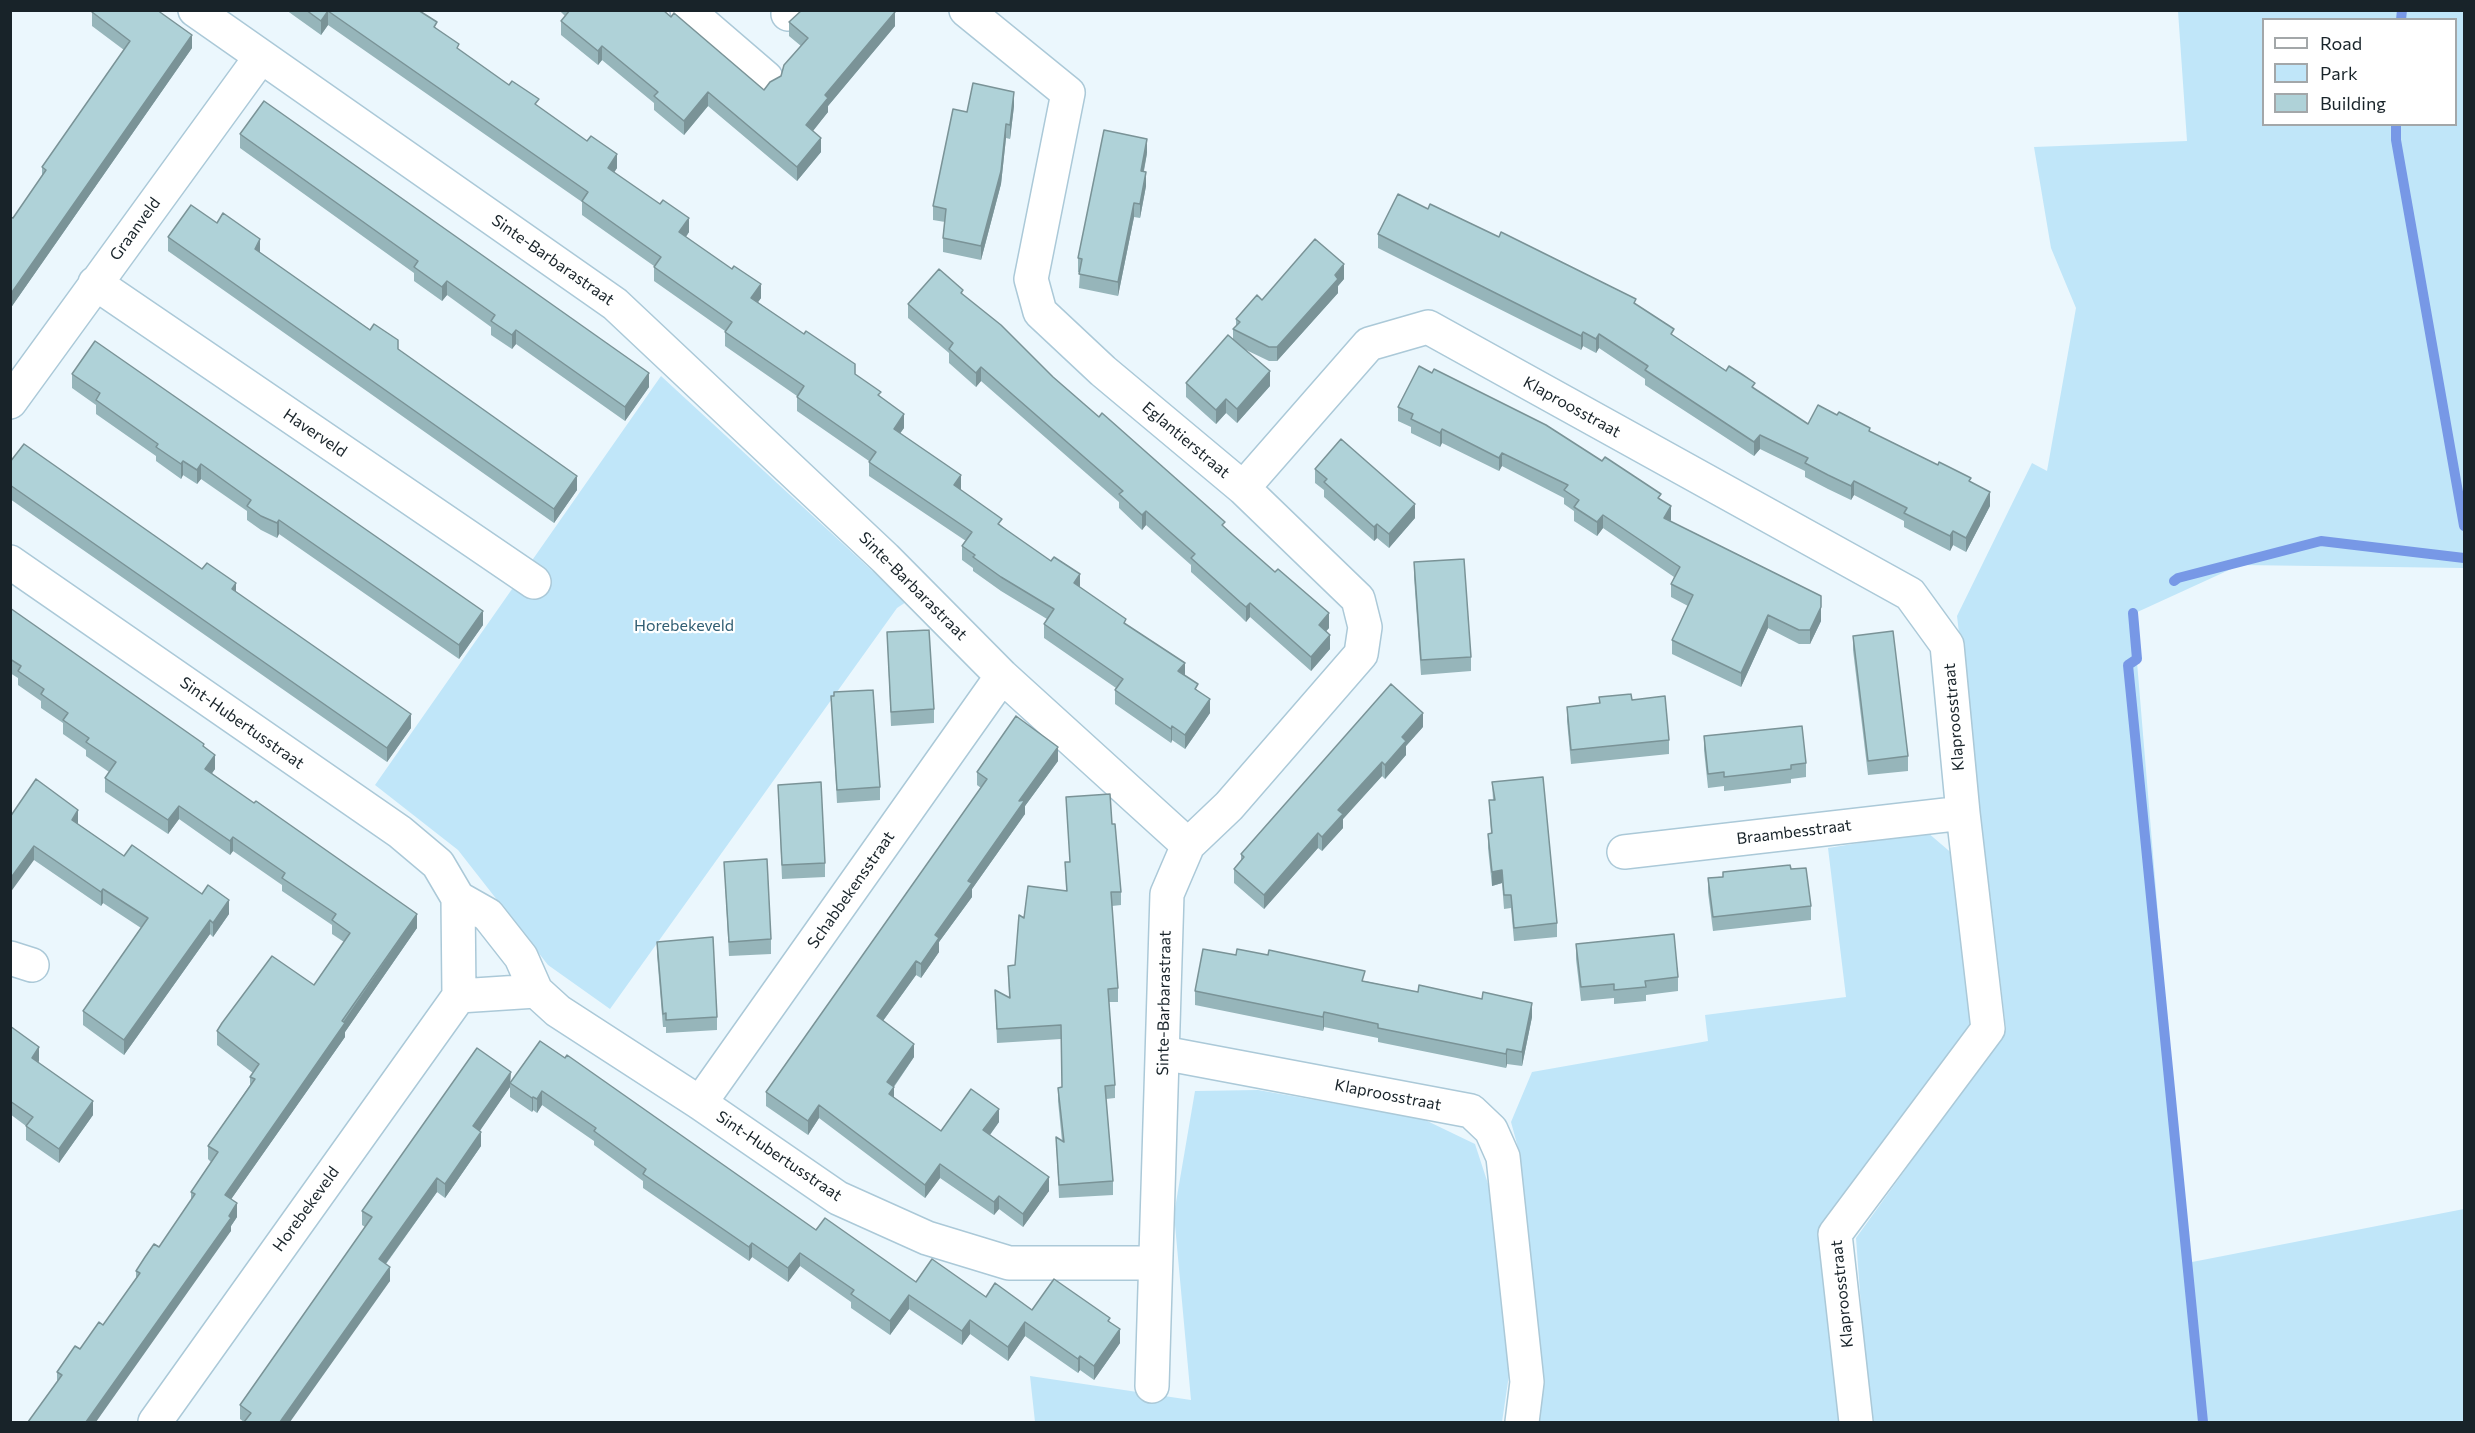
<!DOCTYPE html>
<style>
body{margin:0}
#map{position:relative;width:2475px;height:1433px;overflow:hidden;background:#ebf7fd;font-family:Commissioner,sans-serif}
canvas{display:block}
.frame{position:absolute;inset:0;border:12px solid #182329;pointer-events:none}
.legend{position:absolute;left:2262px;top:18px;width:195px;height:108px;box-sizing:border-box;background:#fff;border:2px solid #a3a7a9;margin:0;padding:8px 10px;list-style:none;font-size:18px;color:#182329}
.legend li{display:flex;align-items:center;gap:12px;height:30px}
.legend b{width:30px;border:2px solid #a3a7a9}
</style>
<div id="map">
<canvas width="2475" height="1433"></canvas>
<div class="frame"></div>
<ul class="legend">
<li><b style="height:8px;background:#fff"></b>Road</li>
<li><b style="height:16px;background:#c0e6f9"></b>Park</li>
<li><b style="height:16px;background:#afd2d8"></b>Building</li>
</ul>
</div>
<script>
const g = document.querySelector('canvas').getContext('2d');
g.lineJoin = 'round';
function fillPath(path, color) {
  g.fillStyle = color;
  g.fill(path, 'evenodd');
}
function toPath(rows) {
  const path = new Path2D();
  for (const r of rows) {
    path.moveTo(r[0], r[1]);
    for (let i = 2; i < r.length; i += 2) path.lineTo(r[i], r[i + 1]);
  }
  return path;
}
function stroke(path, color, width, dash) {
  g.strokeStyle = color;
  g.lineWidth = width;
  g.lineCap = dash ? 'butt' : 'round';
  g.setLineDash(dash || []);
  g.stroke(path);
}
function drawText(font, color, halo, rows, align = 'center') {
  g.font = font + ' Commissioner,sans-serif';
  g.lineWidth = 4.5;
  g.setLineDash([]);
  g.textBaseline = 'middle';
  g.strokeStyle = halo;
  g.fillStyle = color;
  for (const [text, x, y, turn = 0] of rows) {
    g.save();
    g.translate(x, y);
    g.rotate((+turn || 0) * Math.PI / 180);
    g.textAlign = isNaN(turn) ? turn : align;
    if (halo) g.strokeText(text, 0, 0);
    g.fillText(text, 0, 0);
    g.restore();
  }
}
const green = toPath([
 [2178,11,2464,11,2464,568,2240,565,2133,614,2187,1263,2464,1209,2464,1422,1874,1422,1867,1390,1856,1238,2006,1030,1957,616,2032,463,2047,471,2076,308,2051,248,2034,147,2187,141],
 [2264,20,2456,20,2456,124,2264,124],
 [661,376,906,602,897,608,610,1009,548,965,458,850,375,785],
 [1927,832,1955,856,1976,1016,1950,1066,1845,1193,1824,1232,1844,1422,1538,1422,1539,1371,1520,1155,1511,1122,1532,1072,1708,1041,1705,1015,1846,997,1828,848],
 [1258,1090,1423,1119,1475,1144,1491,1193,1509,1375,1502,1422,1035,1422,1030,1376,1191,1400,1174,1214,1195,1091]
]);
const stream = toPath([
 [2401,20,2402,10],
 [2396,124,2396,140,2464,526],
 [2174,581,2178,578,2321,541,2464,558],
 [2133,613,2137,659,2128,665,2203,1422]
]);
const minor = toPath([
 [195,10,615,304,885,558,1002,676,1188,845],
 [687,10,766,78],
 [966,10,1068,93,1031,279,1040,312,1103,371,1243,488,1358,599,1365,627,1361,654,1229,806,1188,845,1167,894,1152,1386],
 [788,14,790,10],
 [95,283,534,582],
 [10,402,260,58],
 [1243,488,1369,344,1428,327,1910,594,1947,645,1963,813,1988,1029,1835,1234,1856,1422],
 [10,562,400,832,438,864,458,898,459,996],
 [1624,852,1963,813],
 [458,898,488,915,521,957,536,991],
 [10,958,32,965],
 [459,996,536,991,558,1011,700,1103,838,1198,927,1238,1009,1263,1155,1263],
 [1163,1053,1471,1111,1491,1130,1503,1157,1527,1382,1522,1422],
 [700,1103,1002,676],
 [155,1422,459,996]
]);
const wall = toPath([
 [286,10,418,10,459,50,539,107,617,168,614,172,689,232,686,237,761,298,758,302,855,374,881,397,904,428,900,433,961,489,960,490,1002,526,1080,587,1126,625,1185,676,1198,691,1210,713,1185,749,1172,740,1171,743,1115,704,1115,690,1116,688,1044,638,1044,624,1047,619,1001,591,973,571,973,568,962,560,962,546,966,541,869,476,869,461,797,411,797,396,725,346,725,331,654,281,654,266,582,215,582,202,328,25,321,35],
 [559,10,663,10,764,90,781,76,801,46,789,36,789,22,895,26,828,106,828,112,812,131,821,152,797,181,708,106,684,135,654,110,654,103,602,60,598,65,561,35,561,21,565,16],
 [92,12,192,48,10,309,10,217,13,218,42,176,42,167,124,50,92,26],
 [1014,106,1010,139,1006,138,1001,184,981,260,943,252,943,238,945,222,933,220,933,206,967,112],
 [240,134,649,387,625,421,516,344,512,349,491,335,491,327,447,295,442,301,414,281,414,273,240,148],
 [1147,153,1144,171,1146,186,1140,218,1134,217,1118,296,1079,288,1080,272,1078,272,1078,258],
 [1428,209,1636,305,1674,336,1808,424,1870,432,1971,482,1990,506,1966,552,1953,545,1950,551,1904,527,1904,521,1854,495,1851,500,1828,489,1805,477,1805,471,1760,449,1754,456,1645,385,1645,379,1599,348,1596,353,1583,346,1581,350,1378,248,1378,234],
 [217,223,398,349,577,490,554,523,168,251,168,237],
 [1344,279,1338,286,1338,293,1277,361,1269,361,1244,349,1270,386,1237,423,1226,413,1216,424,1186,397,1186,383,1233,340,1233,329,1236,326,1236,319,1262,300],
 [963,295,1053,377,1225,528,1329,628,1326,631,1330,649,1311,671,1250,617,1246,622,1240,616,1191,572,1191,565,1146,525,1142,530,1119,508,1119,502,981,381,976,387,949,363,949,353,908,318,908,304],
 [72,374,483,625,459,659,279,534,277,538,261,530,247,520,247,511,201,479,197,484,183,475,181,479,156,461,156,456,96,414,96,405,72,388],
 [1398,407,1661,500,1671,520,1670,521,1821,621,1810,644,1799,644,1768,628,1741,687,1672,654,1672,640,1688,606,1671,597,1671,584,1674,577,1603,528,1597,536,1574,521,1574,511,1564,504,1564,498,1502,466,1499,471,1442,443,1440,447,1411,433,1411,427,1398,421],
 [10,462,236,592,411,728,387,762,10,499],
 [1315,469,1415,518,1389,548,1377,538,1374,541,1324,497,1324,490,1315,483],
 [1414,562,1471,657,1471,671,1421,675,1414,577],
 [10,608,204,747,215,769,212,773,417,928,345,1032,345,1037,231,1199,237,1217,231,1226,231,1231,57,1381,57,1372,103,1325,136,1279,136,1271,159,1247,191,1200,191,1192,211,1162,208,1159,208,1146,250,1085,250,1077,253,1073,217,1045,217,1031,314,985,344,942,332,934,332,925,282,891,282,885,233,851,230,855,179,819,168,834,105,792,105,778,109,772,86,756,86,750,63,734,63,723,41,708,41,701,18,685,18,678,10,673],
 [887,632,934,709,934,723,891,726],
 [1853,636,1908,756,1908,771,1868,775,1853,650],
 [831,696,880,787,880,800,837,803],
 [1599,697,1632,700,1669,740,1669,754,1571,764,1567,721,1567,707,1599,703],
 [1423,727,1406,746,1406,755,1385,779,1382,776,1343,819,1343,828,1322,851,1318,848,1264,909,1234,883,1234,869,1241,860,1241,854],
 [1704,736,1806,763,1806,777,1791,779,1791,783,1759,787,1724,791,1724,786,1708,788,1704,750],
 [1058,761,1025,806,1025,814,972,889,972,897,939,942,939,952,921,978,916,975,883,1021,914,1057,894,1087,894,1098,941,1131,999,1122,990,1135,1049,1191,1023,1227,999,1209,994,1215,940,1178,925,1198,819,1118,808,1135,766,1106,766,1092,981,788,977,785,977,772],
 [1492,782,1557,923,1557,937,1514,941,1511,908,1504,909,1502,883,1492,886,1488,848,1488,834,1491,833,1489,800,1493,800],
 [778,785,825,863,825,877,782,879],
 [1066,797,1112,824,1121,892,1121,905,1112,906,1118,988,1118,1002,1109,1002,1115,1085,1115,1098,1106,1099,1113,1181,1113,1195,1059,1198,1056,1137,1062,1141,1058,1101,1058,1088,1062,1087,1061,1039,997,1043,995,990,1009,998,1008,966,1015,965,1024,918,1066,890,1065,862,1070,862],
 [10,817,78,824,124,856,229,914,213,937,210,934,124,1055,83,1025,83,1011,141,928,103,903,101,906,34,860],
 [724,862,771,939,771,954,729,956],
 [1791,869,1811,906,1811,920,1713,931,1708,892,1708,878],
 [657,942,717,1017,717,1030,666,1033,666,1027,663,1027,657,955],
 [1576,944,1678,977,1678,991,1646,995,1646,1001,1614,1004,1614,998,1581,1001,1576,959],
 [1365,981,1532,1017,1522,1066,1507,1064,1506,1068,1378,1042,1378,1038,1324,1027,1323,1031,1195,1005,1195,991],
 [10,1026,39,1061,38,1063,93,1115,59,1163,26,1140,26,1126,10,1114],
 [540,1041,816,1230,916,1282,986,1297,1032,1310,1110,1322,1120,1343,1094,1380,1080,1370,1078,1373,1025,1336,1008,1361,970,1334,962,1345,909,1309,890,1335,851,1308,851,1302,800,1266,788,1282,752,1257,749,1261,643,1188,643,1181,594,1145,594,1141,542,1105,537,1113,533,1110,532,1112,510,1097,510,1087,479,1131,481,1146,445,1198,437,1192,386,1264,390,1281,244,1422,240,1419,240,1405,365,1227,362,1225,362,1211,511,1082]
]);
const shadedWall = toPath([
 [328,11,328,25,321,35,321,21],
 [895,12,895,26,828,106,828,112,806,140,806,125,825,95],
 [192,35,192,48,10,309,10,295],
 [602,46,602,60,598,65,598,51],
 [708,92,708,106,684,135,684,121],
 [1014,92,1014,106,1010,139,1010,125],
 [1006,124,1006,138,1001,184,981,260,981,246],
 [821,138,821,152,797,181,797,167],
 [1147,139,1147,153,1141,185,1141,171],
 [617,154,617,168,608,182,608,168],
 [1146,172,1146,186,1140,218,1140,204],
 [1134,203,1134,217,1118,296,1118,282],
 [689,218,689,232,679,246,679,232],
 [260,239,260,253,255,249],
 [1344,264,1344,279,1338,286,1338,293,1277,361,1277,347],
 [447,281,447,295,442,301,442,287],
 [761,284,761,298,751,312,751,298],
 [516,330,516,344,512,349,512,335],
 [1583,332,1583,346,1581,350,1581,336],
 [1599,334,1599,348,1596,353,1596,339],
 [981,367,981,381,976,387,976,373],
 [1270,371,1270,386,1237,423,1237,409],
 [649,373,649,387,625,421,625,407],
 [1226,399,1226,413,1216,424,1216,410],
 [904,414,904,428,894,442,894,429],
 [1442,429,1442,443,1440,447,1440,433],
 [1760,435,1760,449,1754,456,1754,442],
 [1502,453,1502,466,1499,471,1499,458],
 [183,461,183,475,181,479,181,464],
 [201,464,201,479,197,484,197,470],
 [961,475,961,489,954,499,954,485],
 [577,476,577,490,554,523,554,509],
 [1854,481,1854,495,1851,500,1851,486],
 [1990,492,1990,506,1966,552,1966,538],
 [1415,504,1415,518,1389,548,1389,534],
 [1671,506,1671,520,1664,531,1664,518],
 [1146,511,1146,525,1142,530,1142,515],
 [1603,515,1603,528,1597,536,1597,522],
 [279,520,279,534,277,538,277,523],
 [1377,524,1377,538,1374,541,1374,527],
 [1953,531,1953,545,1950,551,1950,536],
 [1080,574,1080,588,1074,583],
 [236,583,236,597,232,589],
 [1250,603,1250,617,1246,622,1246,607],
 [1821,607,1821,621,1810,644,1810,630],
 [483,611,483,625,459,659,459,645],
 [1329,613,1329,628,1319,639,1319,625],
 [1768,615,1768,628,1741,687,1741,673],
 [1330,635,1330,649,1311,671,1311,657],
 [1185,663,1185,677,1178,671],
 [1210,699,1210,713,1185,749,1185,735],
 [1423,713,1423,727,1406,746,1406,755,1385,779,1385,765,1402,737],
 [411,714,411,728,387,762,387,748],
 [1172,726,1172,740,1171,743,1171,729],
 [1058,747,1058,761,1025,806,1025,814,972,889,972,897,939,942,939,952,921,978,921,964,935,935,1019,801],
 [215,755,215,769,205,783,205,769],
 [1382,762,1382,776,1343,819,1343,828,1322,851,1322,837,1338,810],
 [179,806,179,819,168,834,168,820],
 [78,810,78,824,72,834,72,820],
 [1318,833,1318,848,1264,909,1264,895],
 [233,837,233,851,230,855,230,841],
 [34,846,34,860,10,893,10,879],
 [1502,870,1502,883,1492,886,1492,872],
 [103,889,103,903,101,906,101,892],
 [229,900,229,914,213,937,213,923],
 [417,914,417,928,345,1032,345,1037,225,1208,225,1195],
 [210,920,210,934,124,1055,124,1040],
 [916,961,916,975,877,1029,877,1016],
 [1532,1003,1532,1017,1522,1066,1522,1052],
 [1324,1012,1324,1027,1323,1031,1323,1017],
 [914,1044,914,1057,887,1096,887,1082],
 [39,1047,39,1061,32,1072,32,1058],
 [1507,1049,1507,1064,1506,1068,1506,1054],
 [511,1072,510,1087,473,1141,473,1126],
 [894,1087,894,1101,889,1094],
 [542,1091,542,1105,537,1113,537,1099],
 [533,1097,533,1110,532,1112,532,1098],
 [93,1101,93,1115,59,1163,59,1149],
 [819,1105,819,1118,808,1135,808,1121],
 [999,1109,999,1122,983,1144,983,1130],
 [481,1132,481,1146,445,1198,445,1184],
 [940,1164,940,1178,925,1198,925,1185],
 [1049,1177,1049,1191,1023,1227,1023,1214],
 [437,1178,437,1192,379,1273,379,1259],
 [999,1196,999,1209,994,1215,994,1202],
 [237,1203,237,1217,231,1226,231,1231,96,1422,86,1422],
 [752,1243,752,1257,749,1261,749,1247],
 [800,1253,800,1266,788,1282,788,1268],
 [390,1267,390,1281,290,1422,280,1422],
 [909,1295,909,1309,890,1335,890,1321],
 [970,1320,970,1334,962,1345,962,1331],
 [1025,1322,1025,1336,1008,1361,1008,1347],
 [1120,1329,1120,1343,1094,1380,1094,1366],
 [1080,1356,1080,1370,1078,1373,1078,1359]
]);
const building = toPath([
 [93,10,157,10,192,35,10,295,10,217,13,218,46,170,42,167,130,41,92,12,93,10],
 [306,10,418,10,437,22,434,27,459,44,457,48,509,85,512,81,539,99,535,104,587,141,591,136,617,154,608,168,660,204,663,200,689,218,679,232,732,269,734,266,761,284,751,298,804,334,806,331,855,364,855,374,881,392,878,395,904,414,894,429,961,475,954,485,1002,519,998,524,1051,561,1054,557,1080,574,1074,583,1126,619,1124,623,1185,663,1178,671,1198,684,1195,689,1210,699,1185,735,1172,726,1171,729,1115,690,1123,679,1044,624,1054,609,1001,577,973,557,975,555,962,546,972,532,869,462,876,452,797,397,804,386,725,332,732,322,654,267,661,257,582,201,588,192,328,11,321,21,306,10],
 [570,10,663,10,671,17,674,13,764,90,770,82,781,76,784,65,808,38,789,22,802,10,893,10,895,12,825,95,828,98,806,125,821,138,797,167,708,92,684,121,654,96,658,92,602,46,598,51,561,21,570,10],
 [973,83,1014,92,1010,125,1006,124,1001,171,981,246,943,238,946,209,933,206,953,109,967,112,973,83],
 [264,101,649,373,625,407,516,330,512,335,491,321,495,315,447,281,442,287,414,267,418,261,240,134,264,101],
 [1104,130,1147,139,1141,171,1146,172,1140,204,1134,203,1118,282,1079,274,1082,259,1078,258,1104,130],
 [1398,194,1428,209,1430,204,1499,237,1501,232,1636,299,1634,303,1674,329,1671,334,1726,371,1729,366,1743,375,1755,383,1752,387,1808,424,1818,405,1837,415,1839,412,1870,428,1869,431,1938,465,1939,462,1971,478,1969,481,1990,492,1966,538,1953,531,1950,536,1904,513,1907,508,1854,481,1851,486,1828,475,1805,463,1808,458,1760,435,1754,442,1645,370,1648,366,1599,334,1596,339,1583,332,1581,336,1378,234,1398,194],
 [191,205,217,223,223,213,260,239,255,249,370,330,374,324,398,340,398,349,577,476,554,509,168,237,191,205],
 [1315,239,1344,264,1335,275,1338,279,1277,347,1269,347,1233,329,1240,322,1236,319,1257,295,1262,300,1315,239],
 [939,269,963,290,961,293,1001,325,1053,377,1099,417,1102,413,1225,522,1222,525,1233,535,1275,572,1278,569,1329,613,1319,625,1330,635,1311,657,1250,603,1246,607,1240,602,1191,558,1195,554,1146,511,1142,515,1119,494,1123,491,981,367,976,373,949,349,953,343,908,304,939,269],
 [1228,335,1270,371,1237,409,1226,399,1216,410,1186,383,1228,335],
 [95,341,483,611,459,645,279,520,277,523,261,516,247,506,251,500,201,464,197,470,183,461,181,464,156,447,158,444,96,400,100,393,72,374,95,341],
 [1419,366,1432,373,1434,369,1546,425,1602,461,1605,457,1661,494,1658,498,1671,506,1664,518,1821,596,1821,607,1810,630,1799,630,1768,615,1741,673,1672,640,1693,595,1671,584,1680,567,1603,515,1597,522,1574,507,1579,500,1564,490,1568,485,1502,453,1499,458,1442,429,1440,433,1411,419,1413,414,1398,407,1419,366],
 [1341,439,1415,504,1389,534,1377,524,1374,527,1324,482,1327,479,1315,469,1341,439],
 [24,444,202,569,207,563,236,583,232,589,411,714,387,748,10,485,10,462,24,444],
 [1464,559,1471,657,1421,660,1414,562,1464,559],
 [10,608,204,744,203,746,215,755,205,769,254,803,256,801,417,914,342,1021,345,1023,225,1195,237,1203,229,1216,231,1218,86,1422,28,1422,62,1375,57,1372,75,1346,80,1349,99,1322,103,1325,140,1273,136,1271,145,1257,154,1244,159,1247,195,1194,191,1192,218,1152,208,1146,255,1079,250,1077,259,1064,217,1031,222,1023,272,956,314,985,350,933,332,920,336,914,282,878,285,873,233,837,230,841,179,806,168,820,105,778,116,762,86,742,89,738,63,720,68,713,41,694,44,689,18,671,21,666,10,659,10,608],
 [929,630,934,709,891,712,887,632,929,630],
 [1893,631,1908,756,1868,761,1853,636,1893,631],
 [1391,684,1423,713,1402,737,1406,741,1385,765,1382,762,1338,810,1343,814,1322,837,1318,833,1264,895,1234,869,1244,857,1241,854,1391,684],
 [873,690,880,787,837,790,831,696,834,696,834,692,873,690],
 [1631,694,1632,700,1665,696,1669,740,1571,750,1567,707,1600,703,1599,697,1631,694],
 [1016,716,1058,747,1019,801,1025,800,968,881,972,883,935,935,939,938,921,964,916,961,877,1016,914,1044,887,1082,894,1087,889,1094,941,1131,971,1089,999,1109,983,1130,1049,1177,1023,1214,999,1196,994,1202,940,1164,925,1185,819,1105,808,1121,766,1092,987,779,977,772,1016,716],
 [1802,726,1806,763,1791,765,1791,769,1759,773,1724,777,1724,772,1708,774,1704,736,1802,726],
 [1543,777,1557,923,1514,928,1511,895,1504,895,1502,870,1492,872,1488,834,1492,833,1489,800,1495,800,1492,782,1543,777],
 [36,779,78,810,72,820,124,856,132,845,202,894,208,885,229,900,213,923,210,920,124,1040,83,1011,148,918,103,889,101,892,34,846,10,879,10,817,36,779],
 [821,782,825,863,782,865,778,785,821,782],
 [1110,794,1112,824,1115,824,1121,892,1111,892,1118,988,1108,989,1115,1085,1105,1086,1113,1181,1059,1185,1056,1137,1064,1142,1058,1088,1062,1087,1061,1025,997,1029,995,990,1010,998,1008,966,1015,965,1019,915,1024,918,1028,886,1067,891,1065,862,1070,862,1066,797,1110,794],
 [767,859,771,939,729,942,724,862,767,859],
 [1790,865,1791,869,1806,868,1811,906,1713,917,1708,878,1723,877,1723,872,1790,865],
 [1674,934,1678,977,1645,981,1646,987,1614,990,1614,984,1581,987,1576,944,1674,934],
 [713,937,717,1017,666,1020,666,1013,663,1014,657,942,713,937],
 [1203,949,1236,955,1237,949,1268,955,1269,950,1365,971,1362,981,1418,992,1419,985,1482,999,1483,992,1532,1003,1522,1052,1507,1049,1506,1054,1378,1028,1378,1024,1324,1012,1323,1017,1195,991,1203,949],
 [10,1026,39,1047,32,1058,93,1101,59,1149,26,1126,33,1117,10,1101,10,1026],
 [540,1041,565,1058,567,1055,816,1230,825,1218,916,1282,932,1259,986,1297,995,1283,1032,1310,1054,1279,1110,1318,1108,1321,1120,1329,1094,1366,1080,1356,1078,1359,1025,1322,1008,1347,970,1320,962,1331,909,1295,890,1321,851,1294,854,1290,800,1253,788,1268,752,1243,749,1247,643,1174,646,1169,594,1131,596,1128,542,1091,537,1099,533,1097,532,1098,510,1083,540,1041],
 [477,1048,511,1072,473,1126,481,1132,445,1184,437,1178,379,1259,390,1267,280,1422,244,1422,251,1413,240,1405,372,1217,362,1211,477,1048]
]);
const streetNames = [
 ["Graanveld",135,229,-54],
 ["Sinte-Barbarastraat",553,260,35],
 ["Klaproosstraat",1572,407,29],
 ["Haverveld",315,433,34],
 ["Eglantierstraat",1186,440,40],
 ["Sinte-Barbarastraat",913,586,45],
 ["Klaproosstraat",1954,717,-95],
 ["Sint-Hubertusstraat",242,723,35],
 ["Braambesstraat",1794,832,-7],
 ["Schabbekensstraat",851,890,-55],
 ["Sinte-Barbarastraat",1164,1003,-89],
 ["Klaproosstraat",1388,1095,11],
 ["Sint-Hubertusstraat",779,1156,34],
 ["Horebekeveld",306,1209,-54],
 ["Klaproosstraat",1842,1294,-96]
];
const parkNames = [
 ["Horebekeveld",684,626]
];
fillPath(green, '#c0e6f9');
stroke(stream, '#7798e6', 10);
stroke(minor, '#abc9d8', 36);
stroke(minor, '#fff', 33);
fillPath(wall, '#96b5ba');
fillPath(shadedWall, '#7a9397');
fillPath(building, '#afd2d8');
stroke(building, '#7a9397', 1.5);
drawText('16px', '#182329', '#fff', streetNames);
drawText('16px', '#305e73', '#fff', parkNames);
</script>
